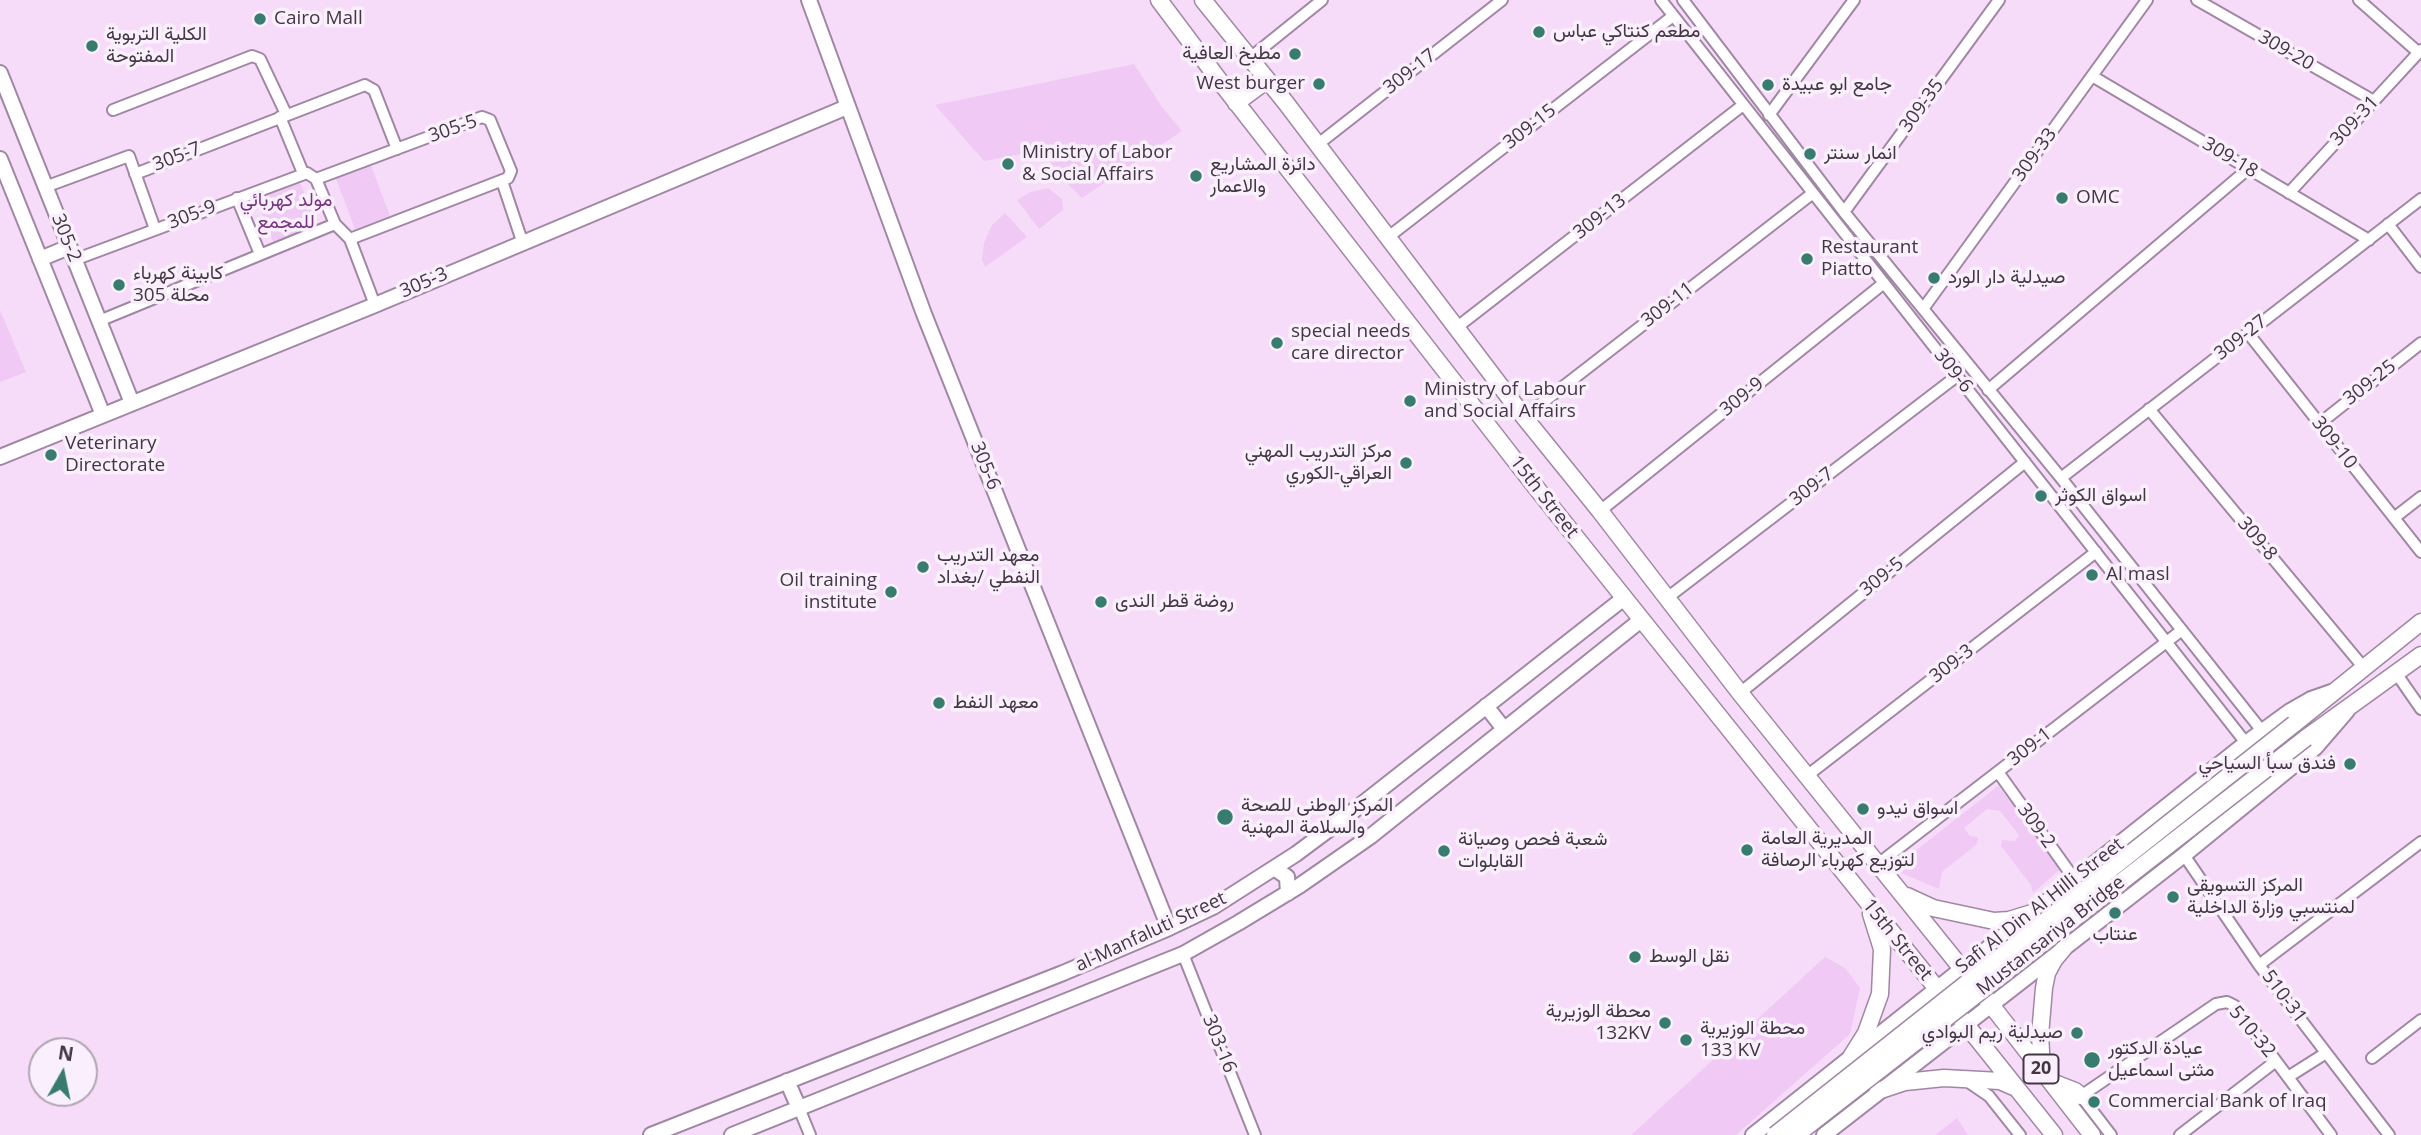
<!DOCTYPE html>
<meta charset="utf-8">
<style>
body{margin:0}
#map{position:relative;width:2421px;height:1135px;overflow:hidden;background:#f7dcfa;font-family:"Open Sans",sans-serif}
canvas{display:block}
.north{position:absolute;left:28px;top:1037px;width:70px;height:70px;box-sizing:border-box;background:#faeffc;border:2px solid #b0a5b2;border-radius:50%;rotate:9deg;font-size:19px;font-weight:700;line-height:28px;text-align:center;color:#423743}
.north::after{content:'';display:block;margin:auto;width:24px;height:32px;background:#387c70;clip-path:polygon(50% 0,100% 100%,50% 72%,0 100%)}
</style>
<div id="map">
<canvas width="2421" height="1135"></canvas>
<div class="north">N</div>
</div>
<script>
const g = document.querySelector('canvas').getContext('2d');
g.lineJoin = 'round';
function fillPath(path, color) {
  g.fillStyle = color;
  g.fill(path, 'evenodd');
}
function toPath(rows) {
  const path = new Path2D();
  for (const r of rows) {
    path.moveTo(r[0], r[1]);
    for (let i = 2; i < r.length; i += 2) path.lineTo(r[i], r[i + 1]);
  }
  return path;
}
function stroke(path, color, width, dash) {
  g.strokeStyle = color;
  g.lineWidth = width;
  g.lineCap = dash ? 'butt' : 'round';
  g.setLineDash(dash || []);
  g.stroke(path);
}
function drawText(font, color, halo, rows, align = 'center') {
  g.font = font + ' "Open Sans",Vazirmatn,sans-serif';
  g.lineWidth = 7;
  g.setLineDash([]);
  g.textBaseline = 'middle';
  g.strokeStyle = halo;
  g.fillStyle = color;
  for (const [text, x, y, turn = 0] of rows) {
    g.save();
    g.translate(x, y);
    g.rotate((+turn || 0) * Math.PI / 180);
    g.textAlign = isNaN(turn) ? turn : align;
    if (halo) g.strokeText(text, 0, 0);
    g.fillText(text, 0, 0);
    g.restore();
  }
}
const green = toPath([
 [1134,64,1162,107,1182,131,1082,198,1052,169,1048,149,984,161,935,105],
 [370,163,390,216,355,229,335,176],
 [299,180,318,226,274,244,255,197],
 [1048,188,1062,199,1063,210,1039,229,1017,200,1031,192],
 [1005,213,1027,237,985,267,982,259,984,243,992,225],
 [0,310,26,372,0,382],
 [1998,786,2063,867,2033,893,2031,885,2001,846,2002,840,2015,841,2019,835,2000,811,1987,809,1964,828,1970,836,1978,837,1977,844,1942,872,1939,889,1899,872,1895,867],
 [1825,957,1845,968,1860,988,1850,1034,1736,1135,1631,1135],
 [1957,1118,1968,1135,1935,1135]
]);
const street = toPath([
 [1661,0,2246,743],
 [1683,0,1844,212,2061,478,2262,731],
 [2197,0,2374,101],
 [2359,0,2419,53],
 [1250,58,1322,0],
 [2092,76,2369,240],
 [113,110,252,56,260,59,286,114],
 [1769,115,1854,0],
 [280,117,303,173],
 [1317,145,1502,0],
 [135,174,365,85,374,90,397,149],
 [316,179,482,117,490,120,511,171,508,178,350,239],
 [502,181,522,241],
 [45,187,129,156,155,229],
 [2289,193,2421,50],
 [237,198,260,254],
 [1844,212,1999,0],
 [2388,224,2421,267],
 [1387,238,1673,16],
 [74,260,307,173,316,179,335,224,350,239,375,305],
 [1923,309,2147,0],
 [99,321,335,224],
 [1456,328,1743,105],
 [2248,333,2421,552],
 [1988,390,2248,169],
 [2149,409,2364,668],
 [1524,417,1813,193],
 [2319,424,2421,343],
 [2061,478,2421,199],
 [1600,511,1884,283],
 [2394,518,2421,497],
 [1667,598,1957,376],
 [2396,673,2421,709],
 [1740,693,2025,462],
 [1998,772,2075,880],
 [1808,775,2096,552],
 [2184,855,2259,965,2389,1135],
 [1878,864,2182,630],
 [1183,954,1255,1135],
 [2259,965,2421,842],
 [2372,1058,2421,1020],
 [2288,1077,2326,1053],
 [1967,1081,1989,1096,2020,1135],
 [799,1108,810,1135],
 [2111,1135,2081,1096,2216,1004,2227,1002,2235,1006,2331,1135],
 [2180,1135,2276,1061]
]);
const secondary = toPath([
 [809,0,924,314,1169,928],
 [0,73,132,403],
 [0,159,103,415],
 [40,259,69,247],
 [0,457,375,305,847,107],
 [1486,706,1504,729],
 [1274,868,1287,877,1288,893],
 [787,1081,799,1108],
 [651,1135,1063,973,1169,928,1213,907,1296,854,1343,819,1624,598],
 [732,1135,1183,954,1238,923,1299,886,1371,836,1641,620],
 [1753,1135,2246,743,2290,711,2311,699,2331,692],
 [1824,1135,2184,855,2316,747,2347,711]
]);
const primary = toPath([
 [1159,0,1222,84,1538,490,1942,995],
 [1203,0,1286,103,1524,417,1600,511,1740,693,1967,975],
 [1236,103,1267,80],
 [2294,724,2421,622],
 [2306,738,2421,655],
 [1907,896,1933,908,1994,921,2009,920,2032,913],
 [1985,997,2092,1135],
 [1960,1017,2054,1135],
 [1851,1057,1866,1033,1880,994,1882,949,1871,914],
 [2042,1069,2040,1035,2044,988,2047,973,2054,960,2064,948],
 [2052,1082,2075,1091,2081,1096],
 [1878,1091,1905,1082,1944,1078,2000,1081,2016,1088]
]);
const primaryBridge = toPath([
 [1775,1135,2294,724],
 [1796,1135,2306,738]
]);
const markers = [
 [260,19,7,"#387c70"],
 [1539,32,7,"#387c70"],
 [92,46,7,"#387c70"],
 [1295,54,7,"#387c70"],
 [1319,84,7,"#387c70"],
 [1768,85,7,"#387c70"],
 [1810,154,7,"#387c70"],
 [1008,164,7,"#387c70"],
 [1196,176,7,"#387c70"],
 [2062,198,7,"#387c70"],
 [1807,259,7,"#387c70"],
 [1934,278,7,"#387c70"],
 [119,285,7,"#387c70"],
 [1277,343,7,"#387c70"],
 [1410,401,7,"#387c70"],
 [51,455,7,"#387c70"],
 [1406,463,7,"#387c70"],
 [2041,496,7,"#387c70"],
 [923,567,7,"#387c70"],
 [2092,575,7,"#387c70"],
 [891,592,7,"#387c70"],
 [1101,602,7,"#387c70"],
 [939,703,7,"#387c70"],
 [2350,764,7,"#387c70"],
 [1863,809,7,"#387c70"],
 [1225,817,9,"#387c70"],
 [1747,850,7,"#387c70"],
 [1444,851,7,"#387c70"],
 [2173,897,7,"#387c70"],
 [2115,913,7,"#387c70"],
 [1635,957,7,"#387c70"],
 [1665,1023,7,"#387c70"],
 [2077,1033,7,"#387c70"],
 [1686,1040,7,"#387c70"],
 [2092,1060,9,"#387c70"],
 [2094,1102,7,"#387c70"]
];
const shields = [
 [2041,1069,35]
];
const shieldNames = [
 ["20",2041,1069]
];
const poiNames = [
 ["Cairo Mall",274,19],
 ["مطعم كنتاكي عباس",1553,32],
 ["الكلية التربوية",106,35],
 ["المفتوحة",106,57],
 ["مطبخ العافية",1281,54,"right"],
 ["West burger",1305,84,"right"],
 ["جامع ابو عبيدة",1782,85],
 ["Ministry of Labor",1022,153],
 ["& Social Affairs",1022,175],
 ["انمار سنتر",1824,154],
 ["دائرة المشاريع",1210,165],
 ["والاعمار",1210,187],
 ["OMC",2076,198],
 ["Restaurant",1821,248],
 ["Piatto",1821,270],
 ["كابينة كهرباء",133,274],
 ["محلة 305",133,296],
 ["صيدلية دار الورد",1948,278],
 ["special needs",1291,332],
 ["care director",1291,354],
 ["Ministry of Labour",1424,390],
 ["and Social Affairs",1424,412],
 ["Veterinary",65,444],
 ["Directorate",65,466],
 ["مركز التدريب المهني",1392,452,"right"],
 ["العراقي-الكوري",1392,474,"right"],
 ["اسواق الكوثر",2055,496],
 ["معهد التدريب",937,556],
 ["النفطي /بغداد",937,578],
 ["Al masl",2106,575],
 ["Oil training",877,581,"right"],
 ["institute",877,603,"right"],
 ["روضة قطر الندى",1115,602],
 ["معهد النفط",953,703],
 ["فندق سبأ السياحي",2336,764,"right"],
 ["المركز الوطني للصحة",1241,806],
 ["والسلامة المهنية",1241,828],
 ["اسواق نيدو",1877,809],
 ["المديرية العامة",1761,839],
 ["لتوزيع كهرباء الرصافة",1761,861],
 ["شعبة فحص وصيانة",1458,840],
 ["القابلوات",1458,862],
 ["المركز التسويقي",2187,886],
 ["لمنتسبي وزارة الداخلية",2187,908],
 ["عنتاب",2115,935,"center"],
 ["نقل الوسط",1649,957],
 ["محطة الوزيرية",1651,1012,"right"],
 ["132KV",1651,1034,"right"],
 ["محطة الوزيرية",1700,1029],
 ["133 KV",1700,1051],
 ["صيدلية ريم البوادي",2063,1033,"right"],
 ["عيادة الدكتور",2108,1049],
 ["مثنى اسماعيل",2108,1071],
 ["Commercial Bank of Iraq",2108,1102]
];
const streetNames = [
 ["309-20",2286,51,30],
 ["309-17",1410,72,-38],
 ["309-35",1922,106,-54],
 ["309-31",2355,121,-47],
 ["309-15",1530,127,-38],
 ["305-5",453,129,-19],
 ["309-33",2035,155,-54],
 ["305-7",177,157,-21],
 ["309-18",2230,158,31],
 ["305-9",192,215,-21],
 ["309-13",1600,217,-38],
 ["305-2",66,238,68],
 ["305-3",424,283,-23],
 ["309-11",1668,305,-38],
 ["309-27",2241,338,-38],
 ["309-6",1953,371,52],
 ["309-25",2370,383,-38],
 ["309-9",1742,397,-39],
 ["309-10",2334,443,52],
 ["305-6",985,466,68],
 ["309-7",1812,487,-38],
 ["15th Street",1544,497,52],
 ["309-8",2257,539,50],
 ["309-5",1882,577,-39],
 ["309-3",1952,664,-38],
 ["309-1",2030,747,-38],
 ["309-2",2036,826,54],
 ["Safi Al Din Al Hilli Street",2040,906,-38],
 ["al-Manfaluti Street",1151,932,-25],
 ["Mustansariya Bridge",2051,936,-38],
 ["15th Street",1897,940,51],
 ["510-31",2284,997,53],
 ["510-32",2252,1032,50],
 ["303-16",1219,1044,68]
];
const parkNames = [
 ["مولد كهربائي",286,201],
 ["للمجمع",286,223]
];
fillPath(green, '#f0c9f5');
stroke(street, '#a087a3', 14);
stroke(secondary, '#a087a3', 18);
stroke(primary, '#a087a3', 19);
stroke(street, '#fff', 10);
stroke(secondary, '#fff', 14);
stroke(primary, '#fff', 16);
stroke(primaryBridge, '#a087a3', 19, []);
stroke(primaryBridge, '#fff', 16);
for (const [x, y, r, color] of markers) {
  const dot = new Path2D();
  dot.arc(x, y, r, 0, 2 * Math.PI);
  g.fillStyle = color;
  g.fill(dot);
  stroke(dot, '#faeffc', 2.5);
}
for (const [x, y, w] of shields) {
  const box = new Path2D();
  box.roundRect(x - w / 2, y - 14.5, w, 29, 5);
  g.fillStyle = '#faeffc';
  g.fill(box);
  stroke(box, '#423743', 2);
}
drawText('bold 18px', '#423743', null, shieldNames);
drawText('19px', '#423743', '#faeffc', poiNames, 'left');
drawText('19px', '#423743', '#faeffc', streetNames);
drawText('19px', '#773381', '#faeffc', parkNames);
</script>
